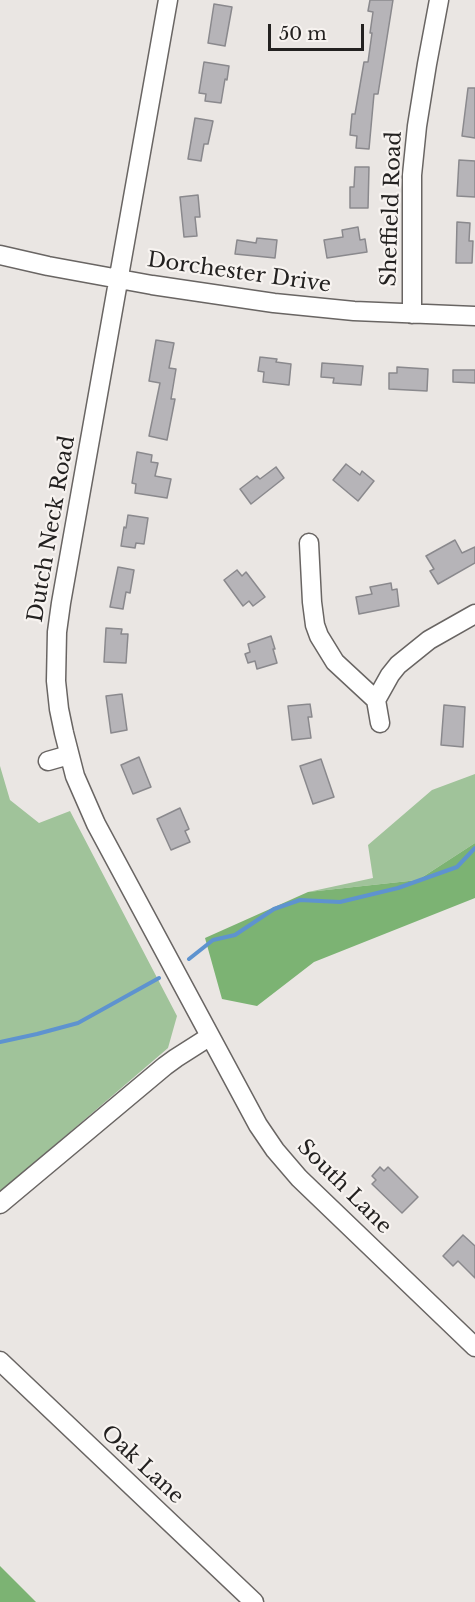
<!DOCTYPE html>
<style>
body{margin:0}
#map{position:relative;width:475px;height:1602px;overflow:hidden;background:#eae6e3;font-family:"Libre Baskerville",serif}
canvas{display:block}
.scale{position:absolute;left:268px;top:24px;width:96px;height:27px;box-sizing:border-box;border:3px solid #232120;border-top:0;padding-left:8px;font-size:18px;line-height:21px;white-space:nowrap;color:#232120;-webkit-text-stroke:4px #f7f3f0;paint-order:stroke}
</style>
<div id="map">
<canvas width="475" height="1602"></canvas>
<div class="scale">50 m</div>
</div>
<script>
const g = document.querySelector('canvas').getContext('2d');
g.lineJoin = 'round';
function fillPath(path, color) {
  g.fillStyle = color;
  g.fill(path, 'evenodd');
}
function toPath(rows) {
  const path = new Path2D();
  for (const r of rows) {
    path.moveTo(r[0], r[1]);
    for (let i = 2; i < r.length; i += 2) path.lineTo(r[i], r[i + 1]);
  }
  return path;
}
function stroke(path, color, width, dash) {
  g.strokeStyle = color;
  g.lineWidth = width;
  g.lineCap = dash ? 'butt' : 'round';
  g.setLineDash(dash || []);
  g.stroke(path);
}
function drawText(font, color, halo, rows, align = 'center') {
  g.font = font + ' "Libre Baskerville",serif';
  g.lineWidth = 4.5;
  g.setLineDash([]);
  g.textBaseline = 'middle';
  g.strokeStyle = halo;
  g.fillStyle = color;
  for (const [text, x, y, turn = 0] of rows) {
    g.save();
    g.translate(x, y);
    g.rotate((+turn || 0) * Math.PI / 180);
    g.textAlign = isNaN(turn) ? turn : align;
    if (halo) g.strokeText(text, 0, 0);
    g.fillText(text, 0, 0);
    g.restore();
  }
}
const green = toPath([
 [0,766,10,800,39,823,70,811,177,1016,168,1048,0,1192],
 [475,774,475,843,418,880,308,892,373,878,368,845,432,790]
]);
const forest = toPath([
 [475,843,475,898,314,962,257,1006,222,999,205,938,308,892,418,880],
 [0,1566,36,1602,0,1602]
]);
const stream = toPath([
 [189,959,213,940,235,935,274,909,300,900,340,902,398,888,457,867,475,848],
 [0,1042,37,1034,78,1023,159,978]
]);
const building = toPath([
 [370,0,393,0,378,94,374,94,369,149,356,148,357,136,350,135,352,114,355,114,364,62,368,62,372,33,370,33,373,12,368,11,370,0],
 [214,4,232,7,225,46,208,43,214,4],
 [204,62,229,66,227,80,225,79,221,103,205,101,206,94,199,93,204,62],
 [468,88,475,88,475,138,462,136,468,88],
 [195,118,213,121,208,144,204,144,201,161,188,159,195,118],
 [459,160,475,161,475,197,457,196,459,160],
 [355,167,369,167,368,208,350,208,350,187,354,187,355,167],
 [198,195,200,217,195,217,197,236,184,237,180,197,198,195],
 [457,222,470,223,469,241,473,241,472,263,456,263,457,222],
 [358,227,360,240,365,239,367,252,327,258,324,240,343,237,342,230,358,227],
 [257,238,277,240,275,258,235,254,237,240,256,243,257,238],
 [156,340,174,343,169,368,176,369,171,399,175,399,167,440,149,436,160,383,149,381,156,340],
 [260,357,277,359,276,362,291,364,289,385,263,382,264,372,258,371,260,357],
 [322,363,363,366,361,385,333,383,334,378,321,377,322,363],
 [397,367,428,369,427,391,389,389,389,373,397,373,397,367],
 [453,370,475,370,475,383,453,382,453,370],
 [137,452,152,455,151,462,158,463,155,476,171,479,167,498,135,493,136,484,132,483,137,452],
 [346,464,360,475,362,471,374,481,358,501,333,480,346,464],
 [276,467,284,478,251,504,240,489,257,476,260,479,276,467],
 [128,515,148,518,144,544,136,543,135,548,121,546,124,527,126,528,128,515],
 [455,540,462,553,475,547,475,563,438,584,430,571,434,569,426,556,455,540],
 [118,567,134,570,130,593,126,592,123,609,110,607,118,567],
 [237,570,242,576,246,572,265,597,253,606,249,601,243,606,224,580,237,570],
 [391,583,392,590,397,589,399,606,359,614,356,597,372,594,370,587,391,583],
 [106,628,122,629,121,634,128,634,126,663,104,662,106,628],
 [271,636,275,649,273,649,277,663,257,669,255,661,248,663,245,654,250,652,248,644,271,636],
 [122,694,127,730,111,733,106,696,122,694],
 [310,704,312,717,308,717,311,738,292,740,288,706,310,704],
 [444,705,465,707,463,747,441,745,444,705],
 [139,757,151,787,133,794,121,765,139,757],
 [321,759,334,797,313,804,300,766,321,759],
 [180,808,189,829,185,831,190,842,171,850,157,819,180,808],
 [380,1167,384,1171,388,1167,418,1197,402,1213,372,1184,376,1180,372,1176,380,1167],
 [463,1235,475,1246,475,1278,458,1261,453,1266,443,1256,463,1235]
]);
const minor = toPath([
 [168,0,61,603,57,632,56,681,59,709,64,733,75,776,96,824,258,1125,275,1150,299,1178,475,1347],
 [0,255,48,266,152,285,274,303,354,311,475,316],
 [412,314,412,175,417,126,427,64,439,0],
 [309,543,312,602,315,625,319,636,335,662,376,700],
 [380,723,376,700,390,675,398,665,429,640,475,614],
 [48,761,69,755],
 [0,1204,165,1066,176,1058,209,1037],
 [0,1361,254,1602]
]);
const streetNames = [
 ["Sheffield Road",392,209,-88],
 ["Dorchester Drive",239,273,8],
 ["Dutch Neck Road",52,529,-80],
 ["South Lane",344,1187,45],
 ["Oak Lane",142,1465,43]
];
fillPath(green, '#a0c39a');
fillPath(forest, '#7cb373');
stroke(stream, '#5e93cf', 4);
fillPath(building, '#b6b4b8');
stroke(building, '#8a898d', 1.5);
stroke(minor, '#696563', 21);
stroke(minor, '#fff', 18);
drawText('21px', '#232120', '#f7f3f0', streetNames);
</script>
